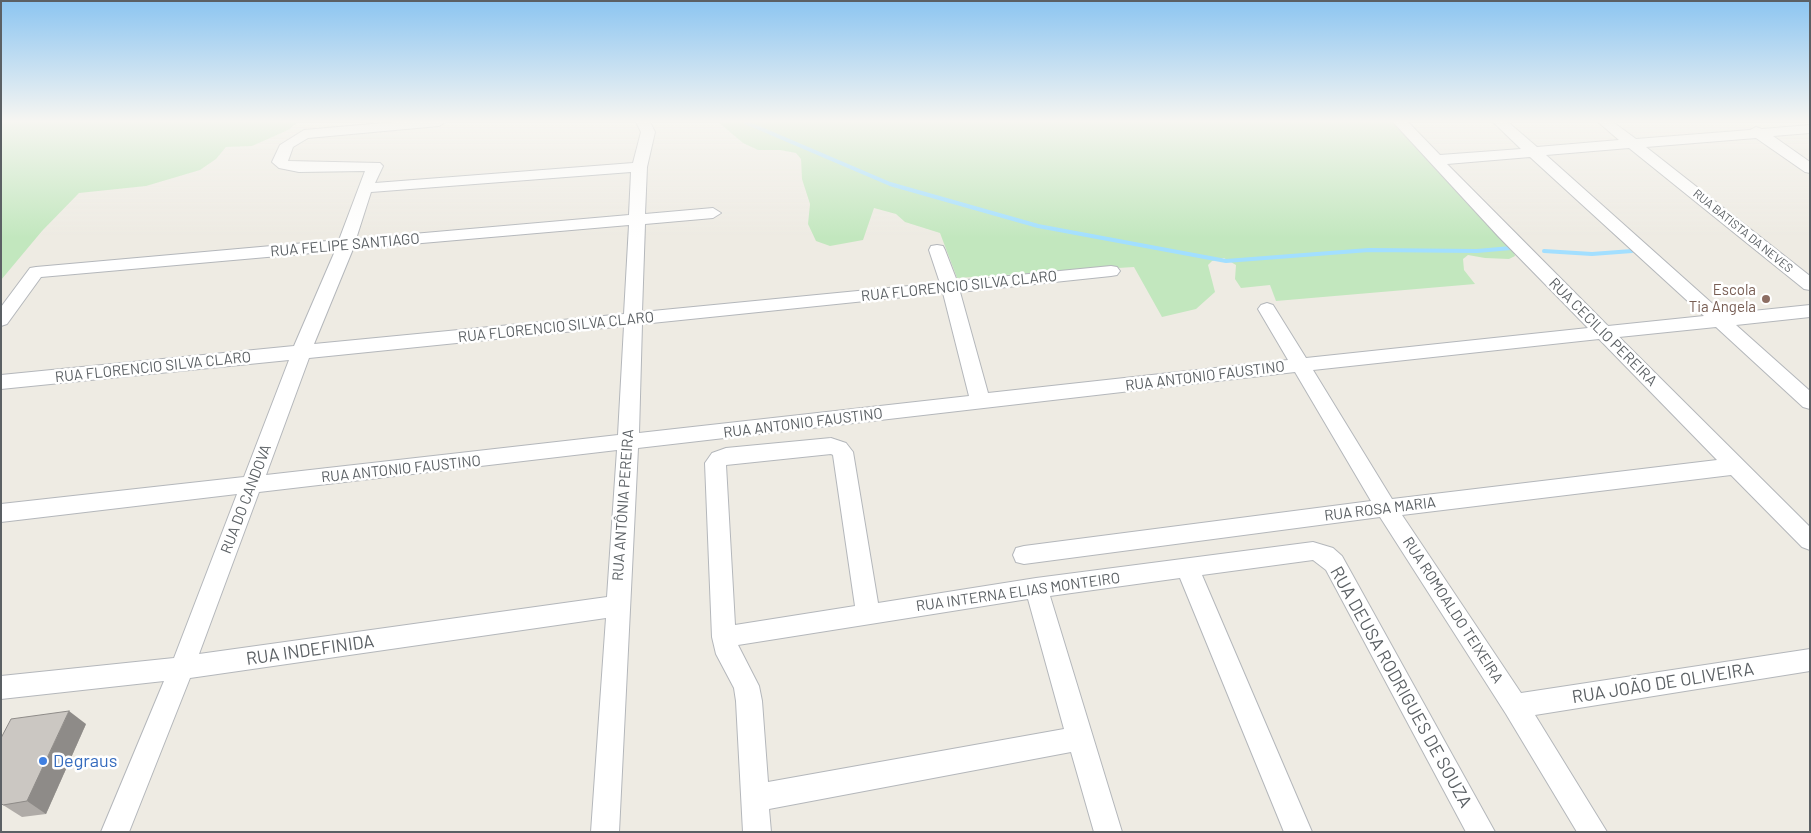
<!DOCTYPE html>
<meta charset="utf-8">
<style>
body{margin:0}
#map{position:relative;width:1811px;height:833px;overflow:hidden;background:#eeebe3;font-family:Barlow,sans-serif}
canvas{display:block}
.frame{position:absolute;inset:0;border:2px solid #5b6064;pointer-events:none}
</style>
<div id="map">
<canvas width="1811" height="833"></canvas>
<div class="frame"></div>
</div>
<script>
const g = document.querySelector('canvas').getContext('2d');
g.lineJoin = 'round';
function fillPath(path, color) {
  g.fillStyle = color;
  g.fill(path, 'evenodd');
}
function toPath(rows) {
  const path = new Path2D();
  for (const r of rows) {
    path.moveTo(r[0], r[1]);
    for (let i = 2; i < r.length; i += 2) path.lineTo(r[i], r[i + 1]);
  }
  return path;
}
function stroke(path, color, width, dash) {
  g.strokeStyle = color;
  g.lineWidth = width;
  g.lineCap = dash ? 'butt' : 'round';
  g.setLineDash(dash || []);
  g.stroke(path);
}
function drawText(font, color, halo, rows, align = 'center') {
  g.font = font + ' Barlow,sans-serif';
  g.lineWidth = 5;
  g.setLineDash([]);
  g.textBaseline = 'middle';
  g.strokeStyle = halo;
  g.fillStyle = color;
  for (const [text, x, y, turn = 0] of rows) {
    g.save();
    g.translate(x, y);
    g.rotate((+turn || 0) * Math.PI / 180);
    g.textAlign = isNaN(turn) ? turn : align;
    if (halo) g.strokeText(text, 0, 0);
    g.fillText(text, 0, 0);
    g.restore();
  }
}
const green = toPath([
 [1,122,298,122,288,130,252,146,226,147,216,159,200,170,146,186,79,193,42,231,1,280],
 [718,122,1392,122,1514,252,1515,256,1509,259,1485,258,1468,255,1463,259,1464,270,1475,284,1276,301,1270,285,1241,288,1235,279,1236,265,1224,258,1212,261,1208,265,1215,292,1196,309,1162,317,1134,267,957,278,940,233,905,222,896,214,874,208,863,240,830,246,816,241,808,224,810,204,802,179,801,159,796,153,780,150,758,150,743,143]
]);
const stream = toPath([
 [745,122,890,184,1038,226,1226,261,1369,250,1477,251,1511,248],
 [1544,251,1592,254,1632,251]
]);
const street = toPath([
 [395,122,446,122,439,126,308,138,293,147,288,161,380,163,383,166,375,183,633,163,641,132,636,122,650,122,655,132,647,167,645,214,713,208,721,213,713,218,645,224,642,312,940,283,929,250,931,246,937,245,943,246,945,250,957,281,1111,266,1117,267,1120,271,1117,275,1111,276,960,292,988,393,1288,360,1258,309,1261,305,1267,303,1273,305,1306,358,1588,328,1498,236,1393,122,1408,122,1440,155,1521,149,1493,122,1508,122,1537,147,1619,140,1598,122,1613,122,1636,139,1750,130,1756,127,1762,129,1810,125,1810,133,1773,136,1810,162,1810,173,1805,172,1756,138,1646,147,1810,276,1810,290,1804,289,1629,148,1546,155,1724,314,1810,305,1810,317,1736,325,1810,391,1810,409,1803,407,1716,327,1619,337,1810,527,1810,550,1802,547,1731,475,1402,515,1521,693,1810,649,1810,671,1535,715,1607,832,1577,832,1506,714,1380,517,1024,564,1016,562,1013,555,1016,548,1024,546,1371,501,1295,372,638,448,619,832,591,832,606,618,190,678,129,832,101,832,164,681,1,699,1,676,174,658,237,494,1,522,1,504,244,477,289,360,1,389,1,375,294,346,335,251,41,277,7,324,1,326,1,307,30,268,36,267,339,240,365,171,299,172,279,168,272,162,280,145,304,130,395,122],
 [1530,157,1704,316,1608,326,1447,164,1530,157],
 [631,172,629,215,356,239,371,192,631,172],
 [629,225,624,314,314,344,353,249,629,225],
 [943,293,969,396,639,433,642,324,943,293],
 [624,326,618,435,266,475,309,358,624,326],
 [1599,339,1717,460,1392,499,1313,370,1599,339],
 [617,450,607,597,199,654,259,492,617,450],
 [831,438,846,443,853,452,878,603,1036,578,1313,542,1333,548,1342,556,1495,832,1466,832,1326,570,1313,560,1202,575,1312,832,1284,832,1180,578,1050,596,1122,832,1094,832,1071,752,769,809,771,832,743,832,736,701,734,688,716,654,712,637,705,463,712,453,726,448,831,438],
 [831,454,833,455,855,606,735,625,726,465,831,454],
 [1028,599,1064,729,768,782,762,701,759,686,738,645,1028,599]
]);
const wall = toPath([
 [86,724,46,814,22,817,3,805]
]);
const shadedWall = toPath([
 [69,711,86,724,46,814,27,801]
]);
const building = toPath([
 [69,711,27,801,3,805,1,803,1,738,11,719,69,711]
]);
const markers = [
 [1766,299,5,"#8d6e63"],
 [43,761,5,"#3f7fe0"]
];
const farStreetnames = [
 ["RUA BATISTA DA NEVES",1743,231,39]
];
const streetNames = [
 ["RUA FELIPE SANTIAGO",345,245,-5],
 ["RUA FLORENCIO SILVA CLARO",959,286,-6],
 ["RUA FLORENCIO SILVA CLARO",556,327,-6],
 ["RUA CECILIO PEREIRA",1603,332,45],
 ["RUA FLORENCIO SILVA CLARO",153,367,-6],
 ["RUA ANTONIO FAUSTINO",1205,376,-7],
 ["RUA ANTONIO FAUSTINO",803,423,-7],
 ["RUA ANTONIO FAUSTINO",401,469,-6],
 ["RUA DO CANDOVA",246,499,-69],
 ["RUA ANTÔNIA PEREIRA",623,505,-86],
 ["RUA ROSA MARIA",1380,509,-7],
 ["RUA INTERNA ELIAS MONTEIRO",1018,592,-8],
 ["RUA ROMOALDO TEIXEIRA",1453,610,57]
];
const educationNames = [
 ["Escola",1756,290],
 ["Tia Angela",1756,307]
];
const nearStreetnames = [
 ["RUA INDEFINIDA",310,650,-8],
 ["RUA JOÃO DE OLIVEIRA",1663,683,-9],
 ["RUA DEUSA RODRIGUES DE SOUZA",1401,687,61]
];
const nearShopnames = [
 ["Degraus",53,761]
];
fillPath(green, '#c2e7be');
stroke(stream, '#a2dfff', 4);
stroke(street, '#b4b7bb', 2);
fillPath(street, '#fff');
fillPath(wall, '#afaba7');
fillPath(shadedWall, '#8e8b88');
fillPath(building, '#cbc7c2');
stroke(building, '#8e8b88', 1);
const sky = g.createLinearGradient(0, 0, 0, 238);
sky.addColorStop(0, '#8cc5f1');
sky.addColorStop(0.51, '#f7f6f2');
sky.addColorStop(1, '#f7f6f200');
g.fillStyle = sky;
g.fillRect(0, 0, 1811, 238);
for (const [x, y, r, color] of markers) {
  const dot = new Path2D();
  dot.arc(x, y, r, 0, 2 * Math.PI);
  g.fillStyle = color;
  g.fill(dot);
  stroke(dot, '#fff', 2);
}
drawText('12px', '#5b6064', '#fff', farStreetnames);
drawText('15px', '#5b6064', '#fff', streetNames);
drawText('15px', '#785e54', '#fff', educationNames, 'right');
drawText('18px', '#5b6064', '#fff', nearStreetnames);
drawText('18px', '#366cbe', '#fff', nearShopnames, 'left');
</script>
